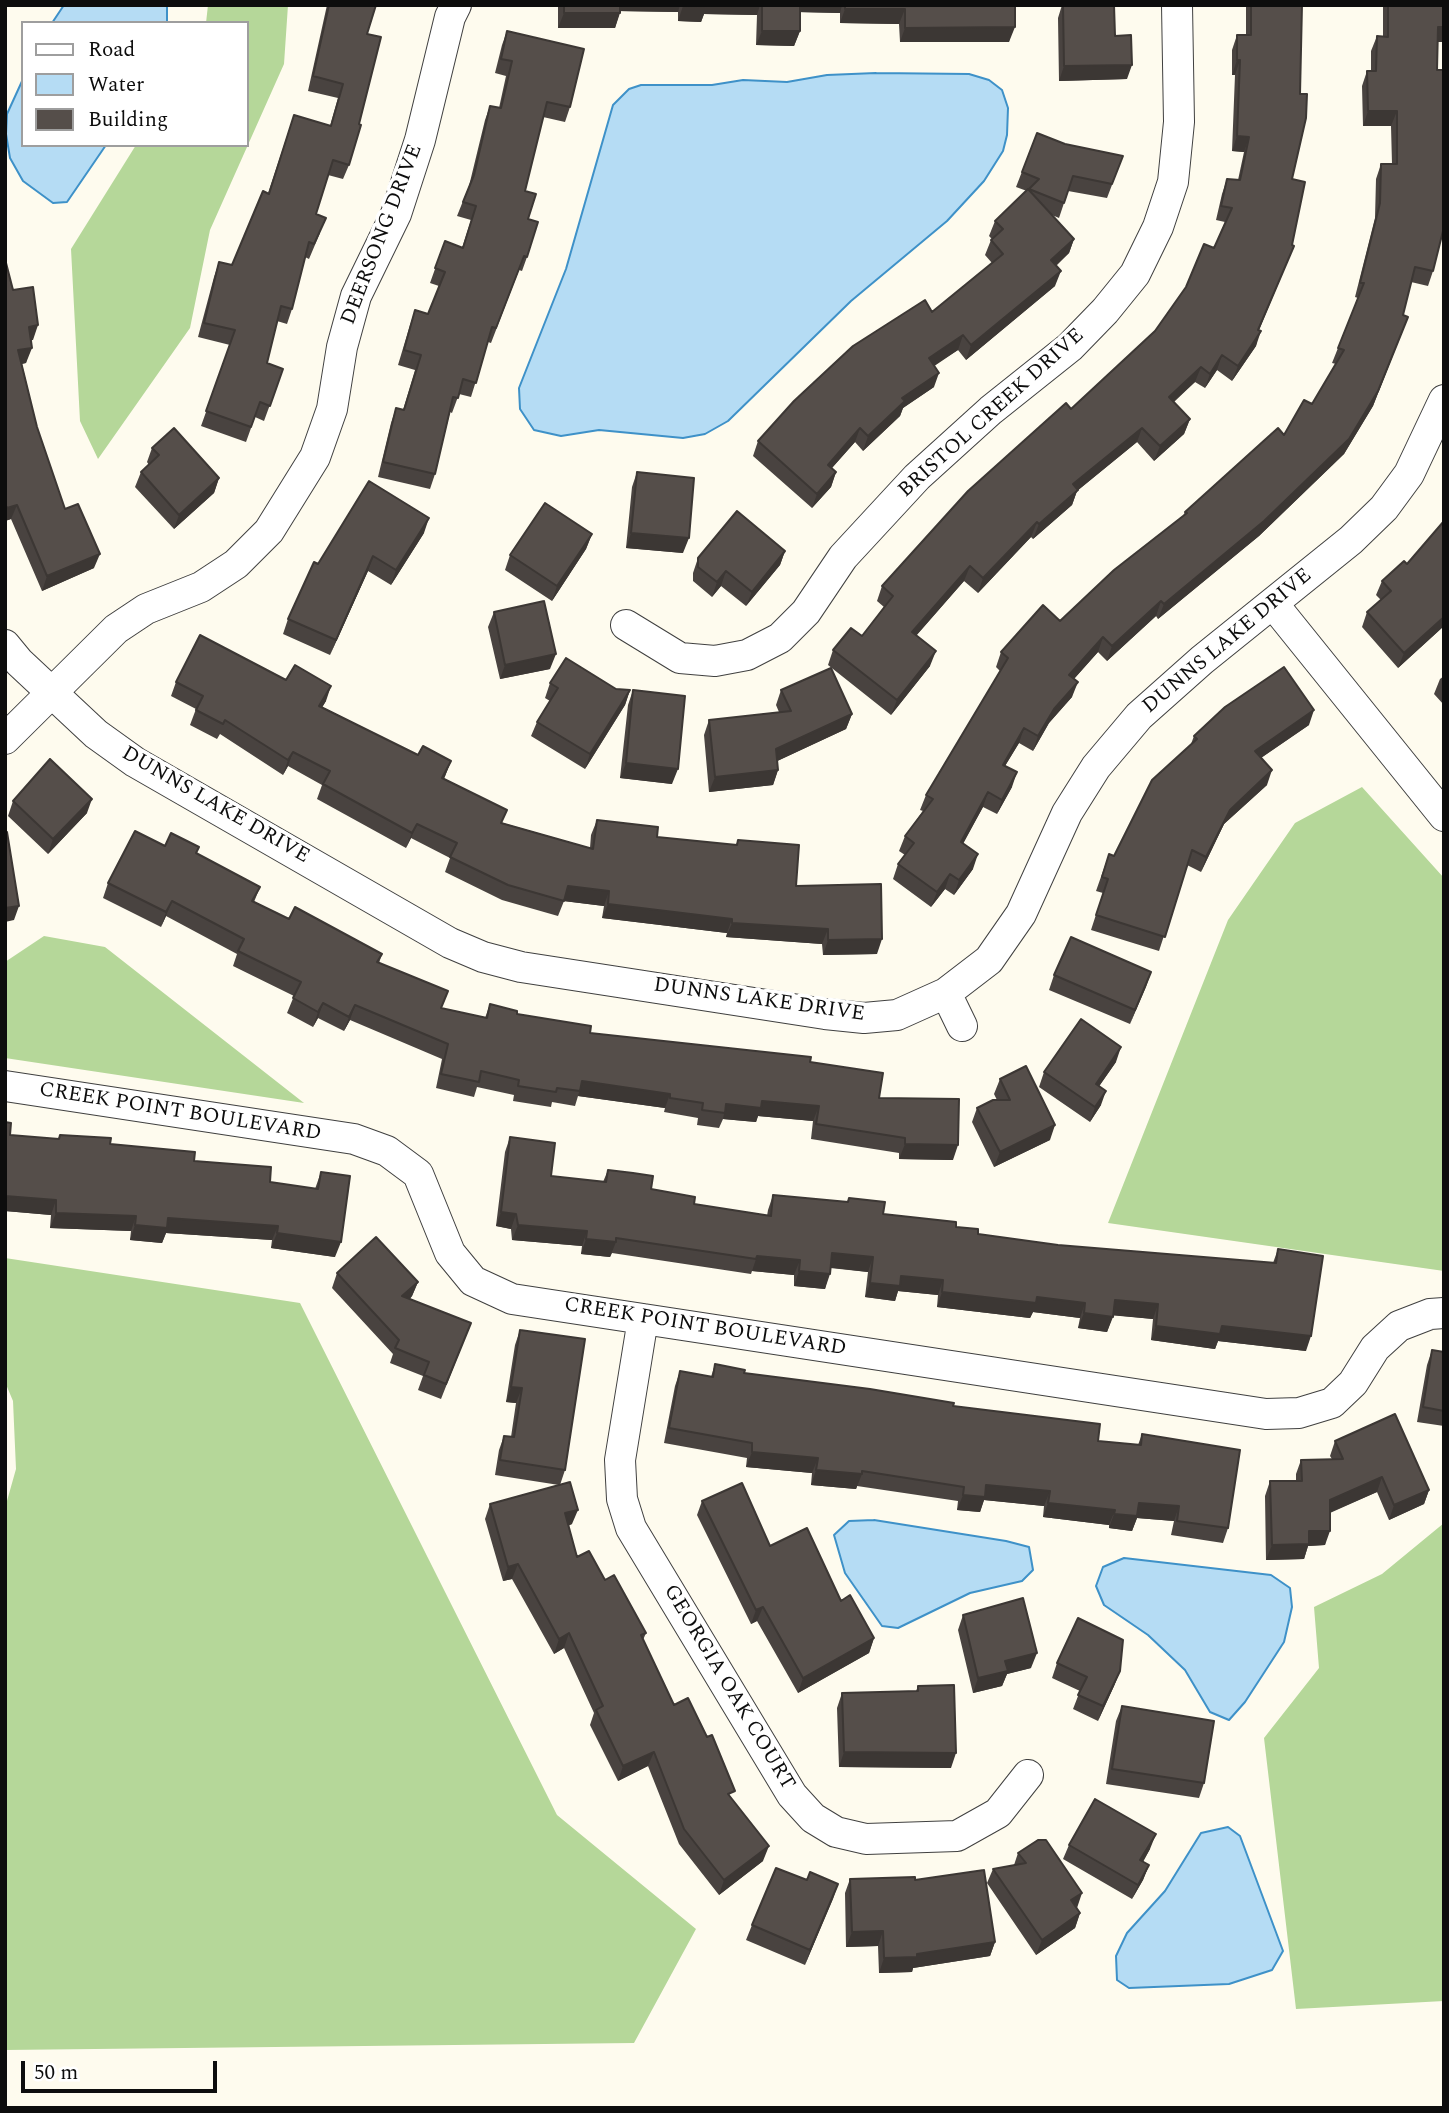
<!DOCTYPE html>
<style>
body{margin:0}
#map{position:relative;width:1449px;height:2113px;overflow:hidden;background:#fefbee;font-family:Spectral,serif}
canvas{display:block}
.frame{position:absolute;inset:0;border:7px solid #0d0d0d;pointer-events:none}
.legend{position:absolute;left:21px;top:21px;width:228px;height:126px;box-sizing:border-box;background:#fff;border:2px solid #9e9e9e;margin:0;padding:9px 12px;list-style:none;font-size:21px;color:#0d0d0d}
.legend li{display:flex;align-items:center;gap:14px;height:35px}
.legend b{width:35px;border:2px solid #9e9e9e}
.scale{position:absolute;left:21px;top:2061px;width:196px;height:32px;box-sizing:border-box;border:4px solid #0d0d0d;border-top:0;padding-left:9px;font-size:21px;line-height:24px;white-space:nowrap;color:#0d0d0d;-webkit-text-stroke:5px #fff;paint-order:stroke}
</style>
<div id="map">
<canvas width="1449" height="2113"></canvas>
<div class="frame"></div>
<ul class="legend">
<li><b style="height:9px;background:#fff"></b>Road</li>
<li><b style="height:19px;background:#b5dcf4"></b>Water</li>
<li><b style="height:19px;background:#554e4a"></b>Building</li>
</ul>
<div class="scale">50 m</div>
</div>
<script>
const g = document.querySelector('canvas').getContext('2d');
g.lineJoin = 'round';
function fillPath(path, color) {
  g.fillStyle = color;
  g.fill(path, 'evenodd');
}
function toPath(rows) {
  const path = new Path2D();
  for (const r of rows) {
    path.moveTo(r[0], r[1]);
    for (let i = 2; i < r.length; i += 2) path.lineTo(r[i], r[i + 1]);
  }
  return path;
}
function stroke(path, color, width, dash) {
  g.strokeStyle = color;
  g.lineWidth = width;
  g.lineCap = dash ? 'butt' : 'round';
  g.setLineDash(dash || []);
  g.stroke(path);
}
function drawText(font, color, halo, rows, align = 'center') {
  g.font = font + ' Spectral,serif';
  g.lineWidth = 7;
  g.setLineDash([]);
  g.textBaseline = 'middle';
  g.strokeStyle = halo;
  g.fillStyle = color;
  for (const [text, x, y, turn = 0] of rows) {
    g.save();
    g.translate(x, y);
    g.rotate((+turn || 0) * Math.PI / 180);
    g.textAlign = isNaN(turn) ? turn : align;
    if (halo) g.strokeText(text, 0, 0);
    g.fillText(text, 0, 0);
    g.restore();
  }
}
const forest = toPath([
 [208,5,288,5,284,64,210,230,190,328,98,459,80,421,71,249,136,145,247,145,247,23,206,23],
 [1362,787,1444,878,1444,1271,1108,1223,1228,920,1295,823],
 [44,936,105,947,304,1103,5,1058,5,962],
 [5,1258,300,1303,557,1815,696,1929,634,2043,5,2050,5,1508,16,1469,13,1401,5,1382],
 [1444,1523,1444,2001,1296,2009,1264,1738,1319,1668,1314,1607,1382,1574]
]);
const water = toPath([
 [64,5,167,5,167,23,52,23,64,5],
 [876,73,969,74,989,80,1002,90,1008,108,1007,135,1003,151,984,181,947,221,851,301,728,421,705,434,683,438,599,430,561,436,534,430,520,409,519,388,566,269,613,105,629,89,641,85,712,85,743,80,787,82,827,75,876,73],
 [23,79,23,145,106,145,67,202,53,203,23,181,10,158,6,134,7,114,23,79],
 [874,1520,1006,1541,1029,1547,1033,1570,1022,1581,970,1593,898,1628,882,1626,845,1573,834,1535,849,1521,874,1520],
 [1124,1558,1271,1575,1290,1588,1292,1607,1284,1642,1245,1702,1229,1720,1210,1712,1185,1670,1148,1635,1104,1605,1096,1586,1103,1567,1124,1558],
 [1228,1827,1240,1836,1283,1951,1272,1970,1229,1984,1129,1988,1117,1980,1116,1956,1127,1933,1165,1891,1201,1833,1228,1827]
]);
const minor = toPath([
 [1274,605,1444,816],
 [626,625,680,658,715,661,747,655,780,638,806,612,843,557,917,477,991,410,1070,347,1105,311,1135,274,1158,227,1173,182,1179,122,1177,5],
 [5,645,19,662,96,734,135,762,450,943,483,957,521,967,825,1014,864,1018,897,1015,946,993,989,960,1021,914,1067,813,1096,767,1139,716,1202,660,1351,540,1384,508,1409,474,1444,400],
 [5,739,116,629,146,609,201,587,236,564,269,531,315,457,332,409,342,347,356,296,396,214,420,140,450,17,456,5],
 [946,993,962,1026],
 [5,1086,354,1139,387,1151,418,1174,450,1253,473,1281,512,1299,1266,1414,1299,1413,1332,1403,1353,1383,1375,1348,1399,1326,1430,1314,1444,1313],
 [643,1319,620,1460,622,1499,631,1528,792,1795,813,1818,836,1832,866,1839,957,1836,998,1813,1028,1775]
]);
const wall = toPath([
 [327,5,376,5,367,34,349,165,343,179,328,175,316,214,320,233,309,259,305,257,292,309,287,324,277,321,267,363,283,369,264,421,255,417,246,442,201,426,230,345,198,337,214,277,219,262,232,265,268,193,294,115,330,126,338,98,308,91],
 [558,5,1015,5,1009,42,900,42,899,24,840,23,840,13,800,12,800,31,794,46,756,45,757,15,704,14,701,22,678,21,678,12,620,11,615,28,558,28],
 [1062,5,1127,5,1126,6,1114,7,1115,36,1127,79,1059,81,1058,18],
 [1230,5,1317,5,1302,6,1292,179,1292,245,1294,246,1259,330,1256,346,1232,381,1217,370,1205,388,1195,382,1174,402,1190,419,1184,434,1154,461,1137,442,1077,491,1072,505,1033,539,1031,537,978,593,964,581,916,636,930,666,891,715,828,665,833,650,862,636,884,607,877,601,882,586,1155,331,1214,248,1225,222,1216,220,1222,194,1227,179,1238,180,1244,152,1232,151,1235,75,1232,75,1232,50,1237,35,1246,35,1246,7,1230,7],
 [1383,5,1444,5,1444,42,1437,42,1433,271,1428,286,1411,282,1403,315,1408,317,1373,406,1344,454,1259,536,1158,619,1156,616,1107,661,1098,652,1074,679,1072,697,1049,723,1033,751,1019,743,1005,766,1012,787,997,814,983,807,963,843,973,869,954,895,945,889,931,907,893,879,898,864,905,855,899,851,905,836,923,811,920,810,926,795,1000,671,996,667,1001,652,1060,621,1183,516,1185,512,1284,435,1312,404,1336,364,1332,363,1358,298,1355,297,1375,218,1376,179,1381,164,1392,164,1391,126,1363,126,1362,86,1367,71,1371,71,1371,51,1377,36,1383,37],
 [507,31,570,107,565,122,543,117,525,191,528,219,527,257,522,271,519,270,491,343,488,342,471,397,459,394,452,413,450,412,435,474,430,489,378,477,391,423,396,408,403,410,415,370,398,365,410,325,415,310,428,314,439,286,430,283,445,241,462,248,471,220,457,216,469,186,485,120,490,106,499,108,506,76,495,73,502,45],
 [1037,133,1065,144,1123,156,1107,198,1068,191,1059,218,1052,215,1074,239,1069,253,1056,266,1055,286,966,360,958,350,934,365,934,387,903,408,900,416,863,451,855,442,832,468,836,472,831,487,812,508,753,456,758,441,932,312,992,263,985,255,991,240,992,239,989,236,995,221,1027,191,1016,187],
 [5,259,13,290,33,340,31,340,26,363,22,364,37,427,65,509,94,568,42,591,11,519,5,521],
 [152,448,219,478,214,493,174,529,135,487,141,472,149,465,147,462],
 [637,472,683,553,626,548,632,487],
 [424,533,391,585,368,571,330,655,283,634,288,619,318,564],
 [592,534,586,549,552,601,505,570,510,555],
 [785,551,780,565,746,606,721,586,712,597,693,581,693,573,698,558],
 [1407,564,1444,626,1398,668,1362,627,1367,612,1381,600,1376,595,1382,581],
 [494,612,550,669,500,679,488,627],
 [1444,676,1444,705,1434,694,1440,679],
 [176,682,326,701,322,707,418,755,451,761,444,779,503,823,590,848,591,835,597,820,657,837,736,845,738,840,796,886,877,954,823,955,822,944,726,937,727,933,602,918,604,906,564,901,558,916,502,900,445,872,450,858,411,838,406,848,317,799,322,785,288,766,283,775,220,734,217,739,190,725,196,709,171,696],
 [550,683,630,690,625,705,585,769,531,736,537,722,550,701,545,698],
 [633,690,672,784,620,778,628,705],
 [781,690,852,714,846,729,777,761,778,770,773,785,709,792,704,735,709,720,779,712,776,705],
 [1309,725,1261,758,1267,785,1224,824,1201,872,1187,865,1159,951,1091,930,1103,893,1096,891,1109,854,1114,856,1191,744,1194,736],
 [13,801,87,813,48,854,8,816],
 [165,846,199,847,196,853,260,887,254,902,289,919,382,954,379,963,442,1008,485,1018,490,1004,517,1014,590,1033,810,1062,879,1098,953,1160,899,1159,899,1153,811,1139,813,1121,758,1116,756,1122,723,1119,719,1128,697,1125,698,1118,664,1112,665,1108,578,1096,575,1106,552,1102,551,1107,513,1101,514,1095,477,1087,474,1097,436,1088,442,1059,350,1020,344,1031,318,1018,313,1027,287,1013,294,996,233,966,237,954,166,916,161,927,103,898,108,883],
 [1151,972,1130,1024,1049,990,1054,975],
 [1116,1062,1099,1086,1101,1105,1090,1122,1039,1087,1044,1072],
 [1000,1079,1050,1140,994,1167,972,1122,977,1108,997,1100,994,1094],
 [5,1122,10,1135,58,1139,60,1135,110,1144,194,1161,270,1182,315,1189,321,1172,335,1257,271,1248,272,1240,166,1233,162,1243,130,1240,131,1231,50,1228,51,1215,5,1211],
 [510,1137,551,1176,603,1182,608,1170,651,1189,694,1204,767,1216,768,1210,773,1195,847,1202,849,1198,883,1214,956,1227,978,1234,1058,1245,1273,1263,1278,1249,1306,1351,1218,1341,1215,1349,1151,1340,1153,1319,1113,1315,1107,1332,1078,1328,1080,1318,1033,1312,1030,1318,937,1307,938,1295,898,1291,895,1301,865,1297,868,1272,830,1268,825,1289,794,1286,794,1275,752,1271,751,1274,612,1253,610,1257,581,1254,582,1246,512,1240,511,1229,496,1226,505,1152],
 [337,1273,418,1282,412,1296,410,1299,471,1323,441,1399,418,1390,423,1376,390,1363,393,1354,332,1288],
 [520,1330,565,1470,560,1485,572,1524,568,1526,577,1557,605,1580,646,1633,643,1640,674,1705,732,1799,763,1861,719,1895,679,1844,648,1766,618,1781,590,1725,594,1713,564,1648,554,1654,512,1579,503,1581,485,1519,490,1504,559,1485,495,1475,499,1450,504,1436,511,1437,516,1403,506,1402,515,1345],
 [1432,1350,1444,1352,1444,1426,1417,1422,1427,1365],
 [715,1364,744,1373,953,1406,1098,1441,1138,1445,1142,1434,1228,1528,1223,1543,1171,1535,1174,1521,1137,1518,1132,1531,1109,1528,1109,1525,1043,1517,1044,1506,984,1500,980,1512,957,1510,958,1501,857,1486,856,1489,811,1485,812,1473,746,1467,747,1458,664,1443,675,1386,680,1371,711,1377],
 [1335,1441,1429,1490,1424,1504,1389,1520,1377,1492,1330,1513,1325,1545,1308,1546,1304,1559,1266,1560,1265,1496,1270,1481,1296,1481,1296,1474,1301,1460,1332,1459,1330,1456],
 [702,1501,770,1546,841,1601,874,1638,869,1653,798,1693,757,1621,751,1624,697,1515],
 [963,1615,1031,1668,1007,1674,1002,1686,973,1693,958,1630],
 [1057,1663,1120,1671,1114,1686,1098,1721,1073,1709,1080,1691,1052,1678],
 [918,1686,951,1768,839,1767,837,1708,842,1693,916,1691],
 [1122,1706,1204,1783,1199,1798,1106,1784,1116,1721],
 [1069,1845,1150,1849,1143,1862,1149,1865,1143,1880,1132,1899,1063,1859],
 [1018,1853,1076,1908,1080,1913,1075,1928,1036,1955,987,1883,993,1869,1014,1865],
 [850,1879,915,1880,995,1942,990,1956,913,1968,912,1972,879,1973,878,1946,846,1947,845,1893],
 [807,1880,838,1884,805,1965,746,1940,752,1925]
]);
const shadedWall = toPath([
 [617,5,680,5,678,12,615,11],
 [704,5,760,5,757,15,704,14,701,22,678,21,683,6],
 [797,5,842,5,840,13,795,12],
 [1231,5,1247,5,1246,7,1230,7],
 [845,9,905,9,899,24,840,23],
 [564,13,620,13,615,28,558,28],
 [1015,27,1009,42,900,42,905,28],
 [1438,27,1444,27,1444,42,1432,42],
 [762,31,800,31,794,46,756,45],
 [1237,60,1240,60,1235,75,1232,75],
 [1132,65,1127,79,1059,81,1064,66],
 [1368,111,1397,111,1391,126,1363,126],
 [1237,136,1249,137,1244,152,1232,151],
 [1074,239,1069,253,1045,275,1051,260],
 [1294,246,1254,341,1261,331,1256,346,1232,381,1238,366,1258,330],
 [1061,271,1055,286,966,360,971,345],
 [1408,317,1373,406,1344,454,1259,536,1158,619,1164,604],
 [38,325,33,340,23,341,29,327],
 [963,335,958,350,924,373,929,358],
 [32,348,26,363,13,365,18,350],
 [1222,355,1217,370,1205,388,1210,374],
 [1201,367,1195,382,1163,411,1169,397],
 [939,373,934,387,903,408,900,416,863,451,868,436,902,398],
 [1190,419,1184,434,1154,461,1160,446],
 [860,428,855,442,822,479,828,465],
 [1142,428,1137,442,1077,491,1072,505,1033,539,1039,524,1073,484],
 [836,472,831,487,812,508,817,494],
 [219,478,214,493,174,529,179,515],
 [17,505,11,519,5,521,5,512,7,508],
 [429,518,424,533,391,585,396,570],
 [1037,522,1031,537,978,593,983,578],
 [631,533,689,538,683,553,626,548],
 [592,534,586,549,552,601,557,586],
 [785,551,780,565,746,606,752,592],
 [100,554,94,568,42,591,47,576],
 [373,556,368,571,330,655,336,640],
 [970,566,964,581,906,647,912,632],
 [726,571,721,586,712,597,717,582],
 [1161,601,1156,616,1107,661,1112,646],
 [1444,617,1444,626,1398,668,1404,653],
 [1103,637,1098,652,1064,690,1069,675],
 [936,651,930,666,891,715,897,700],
 [556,654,550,669,500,679,505,665],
 [1078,682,1072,697,1049,723,1033,751,1038,736,1054,709],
 [331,686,326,701,314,721,319,706],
 [630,690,625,705,585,769,590,754],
 [1314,710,1309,725,1249,766,1255,751],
 [852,714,846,729,771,764,776,749],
 [1024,728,1019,743,997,779,1003,765],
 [293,752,288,766,283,775,288,760],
 [451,761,445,776,436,792,442,778],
 [626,763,678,769,672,784,620,778],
 [778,770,773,785,709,792,715,777],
 [1272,770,1267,785,1224,824,1201,872,1206,857,1230,810],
 [1017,772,1012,787,997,814,1002,800],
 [988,792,983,807,956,857,961,842],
 [92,799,87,813,48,854,53,839],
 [417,824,411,838,406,848,412,833],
 [978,854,973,869,954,895,959,880],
 [950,874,945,889,931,907,937,892],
 [568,886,609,891,604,906,563,901],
 [172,901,166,916,161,927,166,912],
 [608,904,732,919,727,933,602,918],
 [19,906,14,920,5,922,5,908],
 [732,923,828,929,822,944,726,937],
 [882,939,877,954,823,955,828,940],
 [1151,972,1146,987,1130,1024,1135,1010],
 [323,1003,318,1018,313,1027,318,1012],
 [355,1005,350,1020,344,1031,349,1017],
 [1121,1047,1116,1062,1091,1098,1096,1084],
 [582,1081,670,1094,665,1108,578,1096],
 [1106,1091,1101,1105,1090,1122,1095,1107],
 [762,1101,819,1106,813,1121,758,1116,756,1122,723,1119,726,1104],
 [1055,1125,1050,1140,994,1167,1000,1152],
 [905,1144,958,1145,953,1160,899,1159],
 [5,1196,56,1200,51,1215,5,1211],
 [501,1212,516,1214,511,1229,496,1226],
 [56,1213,136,1216,131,1231,50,1228],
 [168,1218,278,1226,272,1240,166,1233,162,1243,130,1240,135,1225],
 [518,1225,587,1231,582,1246,512,1240],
 [277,1233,341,1242,335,1257,271,1248],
 [586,1239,616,1242,610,1257,581,1254],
 [832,1253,873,1257,868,1272,826,1267],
 [757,1256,800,1260,794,1275,752,1271],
 [799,1271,830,1274,825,1289,794,1286],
 [901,1276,943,1280,938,1295,898,1291,895,1301,865,1297,870,1283],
 [418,1282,412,1296,397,1311,402,1296],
 [942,1292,1037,1297,1085,1303,1080,1318,1033,1312,1030,1318,937,1307],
 [1115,1300,1158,1304,1153,1319,1109,1315],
 [1084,1313,1113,1317,1107,1332,1078,1328],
 [1156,1326,1222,1326,1311,1336,1306,1351,1218,1341,1215,1349,1151,1340],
 [511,1387,522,1388,516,1403,506,1402],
 [752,1452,818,1458,812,1473,746,1467],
 [816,1470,862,1474,856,1489,811,1485],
 [1382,1477,1377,1492,1324,1515,1330,1500],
 [986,1485,1050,1491,1044,1506,984,1500,980,1512,957,1510,963,1495],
 [1429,1490,1424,1504,1389,1520,1394,1505],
 [1048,1503,1115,1510,1109,1525,1043,1517],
 [1139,1503,1179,1506,1174,1521,1137,1518,1132,1531,1109,1528,1114,1514],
 [578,1510,572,1524,559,1528,565,1513],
 [1309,1531,1330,1531,1325,1545,1308,1546,1304,1559,1266,1560,1272,1545],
 [518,1564,512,1579,503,1581,508,1567],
 [763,1607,757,1621,751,1624,756,1610],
 [569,1633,564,1648,554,1654,559,1639],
 [874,1638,869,1653,798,1693,803,1678],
 [1037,1653,1031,1668,1007,1674,1002,1686,973,1693,978,1678,1005,1661],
 [1120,1671,1114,1686,1098,1721,1103,1706],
 [654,1752,648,1766,618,1781,623,1766],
 [844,1752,956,1753,951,1768,839,1767],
 [1156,1834,1150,1849,1135,1875,1140,1860],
 [769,1846,763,1861,719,1895,724,1880],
 [1149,1865,1143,1880,1132,1899,1138,1885],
 [838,1884,833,1899,805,1965,810,1950],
 [1082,1893,1077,1908,1071,1900],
 [1080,1913,1075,1928,1036,1955,1042,1940],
 [883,1931,878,1946,846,1947,852,1932],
 [995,1942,990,1956,913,1968,912,1972,879,1973,884,1958]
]);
const building = toPath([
 [329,5,376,5,367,34,381,37,359,124,361,125,349,165,333,160,316,214,326,218,314,244,309,242,292,309,281,306,267,363,283,369,270,406,260,402,251,427,206,411,235,330,204,323,219,262,232,265,263,191,269,194,294,115,331,126,343,84,313,76,329,5],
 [564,5,620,5,620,13,564,13,564,5],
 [683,5,706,5,706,7,683,6,683,5],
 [762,5,800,5,800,31,762,31,762,5],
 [845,5,1015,5,1015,27,905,28,905,9,845,9,845,5],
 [1063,5,1114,5,1115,36,1131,35,1132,65,1064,66,1063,5],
 [1251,5,1302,5,1300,94,1307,94,1306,118,1292,179,1305,182,1292,245,1294,246,1258,330,1261,331,1238,366,1222,355,1210,374,1201,367,1169,397,1190,419,1160,446,1142,428,1073,484,1078,490,1039,524,1037,522,983,578,970,566,912,632,936,651,897,700,833,650,851,628,862,636,893,596,882,586,968,491,1066,403,1071,409,1155,331,1186,287,1204,244,1214,248,1232,208,1221,206,1227,179,1240,180,1249,137,1237,136,1240,60,1237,60,1237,35,1251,35,1251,5],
 [1388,5,1444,5,1444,27,1438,27,1437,70,1444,70,1444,227,1433,271,1415,267,1403,315,1408,317,1378,391,1349,439,1264,521,1164,604,1161,601,1112,646,1103,637,1069,675,1078,682,1054,709,1038,736,1024,728,1003,765,1017,772,1002,800,988,792,961,842,978,854,959,880,950,874,937,892,898,864,914,843,905,836,933,799,926,795,1008,658,1001,652,1043,605,1060,621,1114,570,1187,513,1185,512,1278,428,1284,435,1304,400,1312,404,1344,350,1338,348,1364,283,1360,283,1380,203,1381,164,1397,164,1397,111,1368,111,1367,71,1376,71,1377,36,1388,37,1388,5],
 [507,31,584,49,570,107,547,102,525,191,536,194,528,219,538,222,527,257,524,256,496,328,492,327,476,383,463,379,458,398,453,397,435,474,383,462,396,408,404,410,421,355,404,350,415,310,428,314,445,272,435,268,445,241,463,248,476,206,463,202,474,175,490,106,501,108,512,61,501,59,507,31],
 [1037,133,1065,144,1123,156,1112,184,1073,176,1064,203,1029,189,1039,179,1022,172,1037,133],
 [1028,189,1074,239,1051,260,1061,271,971,345,963,335,929,358,939,373,902,398,905,401,868,436,860,428,828,465,836,472,817,494,758,441,794,401,853,346,925,300,932,312,1003,254,991,240,1003,229,995,221,1028,189],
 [5,259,13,290,33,287,38,325,29,327,32,348,18,350,37,427,65,509,78,504,100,554,47,576,17,505,7,508,5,504,5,259],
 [174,428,219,478,179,515,141,472,159,455,152,448,174,428],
 [637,472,694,478,689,538,631,533,637,472],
 [369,481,429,518,396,570,373,556,336,640,288,619,314,562,318,564,369,481],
 [545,503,592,534,557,586,510,555,545,503],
 [737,511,785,551,752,592,726,571,717,582,698,567,698,558,737,511],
 [1444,521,1444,617,1404,653,1367,612,1391,591,1382,581,1404,561,1407,564,1444,521],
 [544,601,556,654,505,665,494,612,544,601],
 [200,635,286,680,295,665,331,686,319,706,418,755,423,746,451,761,442,778,507,810,501,823,593,849,597,820,658,827,657,837,737,845,738,840,799,845,796,886,881,884,882,939,828,940,828,929,732,923,732,919,608,904,609,891,568,886,564,901,508,885,450,857,457,843,417,824,412,833,323,784,330,771,293,752,288,760,225,720,223,724,196,710,203,696,176,682,200,635],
 [566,658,616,689,630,690,590,754,537,722,558,688,550,683,566,658],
 [1284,667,1314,710,1255,751,1272,770,1230,810,1206,857,1192,850,1165,937,1096,915,1108,879,1102,877,1109,854,1114,856,1152,780,1197,739,1194,736,1225,707,1284,667],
 [831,668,852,714,776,749,778,770,715,777,709,720,791,711,781,690,831,668],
 [633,690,685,696,678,769,626,763,633,690],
 [50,759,92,799,53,839,13,801,50,759],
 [135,831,165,846,171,833,199,847,196,853,260,887,252,901,289,919,295,907,382,954,377,962,448,991,441,1008,487,1018,490,1004,517,1011,517,1014,591,1026,590,1033,811,1057,810,1062,883,1073,879,1098,959,1099,958,1145,905,1144,905,1138,816,1124,819,1106,762,1101,761,1108,726,1104,725,1113,702,1110,703,1103,670,1098,670,1094,582,1081,580,1091,557,1088,556,1092,518,1086,519,1080,481,1071,479,1082,441,1074,448,1044,355,1005,349,1017,323,1003,318,1012,293,998,301,982,238,951,244,939,172,901,166,912,108,883,135,831],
 [7,832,19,906,5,908,5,833,7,832],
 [1071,937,1151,972,1135,1010,1054,975,1071,937],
 [1081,1019,1121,1047,1096,1084,1106,1091,1095,1107,1044,1072,1081,1019],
 [1026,1066,1055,1125,1000,1152,977,1108,993,1100,1010,1100,1000,1079,1026,1066],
 [5,1122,11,1123,10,1135,59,1139,60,1135,111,1138,110,1144,195,1152,194,1161,271,1167,270,1182,318,1189,321,1172,350,1176,341,1242,277,1233,278,1226,168,1218,167,1228,135,1225,136,1216,56,1213,56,1200,5,1196,5,1122],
 [510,1137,555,1143,551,1176,606,1182,608,1170,633,1173,653,1176,651,1189,695,1197,694,1204,771,1216,773,1195,848,1202,849,1198,885,1202,883,1214,956,1222,956,1227,978,1229,978,1234,1058,1245,1276,1263,1278,1249,1323,1256,1311,1336,1222,1326,1220,1334,1156,1326,1158,1304,1115,1300,1113,1317,1084,1313,1085,1303,1037,1297,1036,1303,942,1292,943,1280,901,1276,900,1286,870,1283,873,1257,832,1253,830,1274,799,1271,800,1260,757,1256,756,1259,616,1238,616,1242,586,1239,587,1231,518,1225,516,1214,501,1212,510,1137],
 [376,1237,418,1282,402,1296,471,1323,446,1384,424,1375,429,1362,395,1348,399,1340,337,1273,376,1237],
 [520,1330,585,1339,565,1470,500,1460,504,1436,514,1437,522,1388,511,1387,520,1330],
 [1432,1350,1444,1352,1444,1411,1423,1407,1432,1350],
 [715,1364,745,1370,744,1373,870,1389,954,1403,953,1406,1100,1424,1098,1441,1141,1445,1142,1434,1240,1450,1228,1528,1177,1521,1179,1506,1139,1503,1137,1516,1114,1514,1115,1510,1048,1503,1050,1491,986,1485,985,1497,963,1495,964,1487,862,1471,862,1474,816,1470,818,1458,752,1452,752,1443,669,1428,680,1371,713,1377,715,1364],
 [1395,1414,1429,1490,1394,1505,1382,1477,1330,1500,1330,1531,1309,1531,1309,1544,1272,1545,1270,1481,1302,1481,1301,1460,1343,1459,1335,1441,1395,1414],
 [570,1482,578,1510,565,1513,577,1557,589,1551,605,1580,614,1575,646,1633,641,1635,674,1705,688,1698,707,1737,712,1735,735,1791,728,1794,769,1846,724,1880,684,1829,654,1752,623,1766,596,1710,603,1706,569,1633,559,1639,518,1564,508,1567,490,1504,570,1482],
 [742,1483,770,1546,807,1528,841,1601,850,1595,874,1638,803,1678,763,1607,756,1610,702,1501,742,1483],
 [1023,1598,1037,1653,1005,1661,1008,1671,978,1678,963,1615,1023,1598],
 [1078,1618,1123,1640,1120,1671,1103,1706,1078,1695,1087,1677,1057,1663,1078,1618],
 [954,1685,956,1753,844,1752,842,1693,918,1691,918,1686,954,1685],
 [1122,1706,1214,1721,1204,1783,1112,1769,1122,1706],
 [1095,1799,1156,1834,1140,1860,1149,1865,1138,1885,1069,1845,1095,1799],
 [1038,1840,1046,1840,1082,1893,1071,1900,1080,1913,1042,1940,993,1869,1026,1863,1018,1853,1038,1840],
 [776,1868,807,1880,810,1872,838,1884,810,1950,752,1925,776,1868],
 [984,1870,995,1942,917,1954,917,1957,884,1958,883,1931,852,1932,850,1879,915,1877,915,1880,984,1870]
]);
const streetNames = [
 ["DEERSONG DRIVE",383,235,-69],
 ["BRISTOL CREEK DRIVE",992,414,-42],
 ["DUNNS LAKE DRIVE",1228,642,-40],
 ["DUNNS LAKE DRIVE",215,806,30],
 ["DUNNS LAKE DRIVE",759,1001,8],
 ["CREEK POINT BOULEVARD",180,1113,9],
 ["CREEK POINT BOULEVARD",705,1328,9],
 ["GEORGIA OAK COURT",728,1688,59]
];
fillPath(forest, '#b5d799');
fillPath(water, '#b5dcf4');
stroke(water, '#3e91c8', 2);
stroke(minor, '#404040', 32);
stroke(minor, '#fff', 30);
fillPath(wall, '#494340');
fillPath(shadedWall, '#3c3734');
fillPath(building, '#554e4a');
stroke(building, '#3c3734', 2);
drawText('21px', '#0d0d0d', '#fff', streetNames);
</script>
